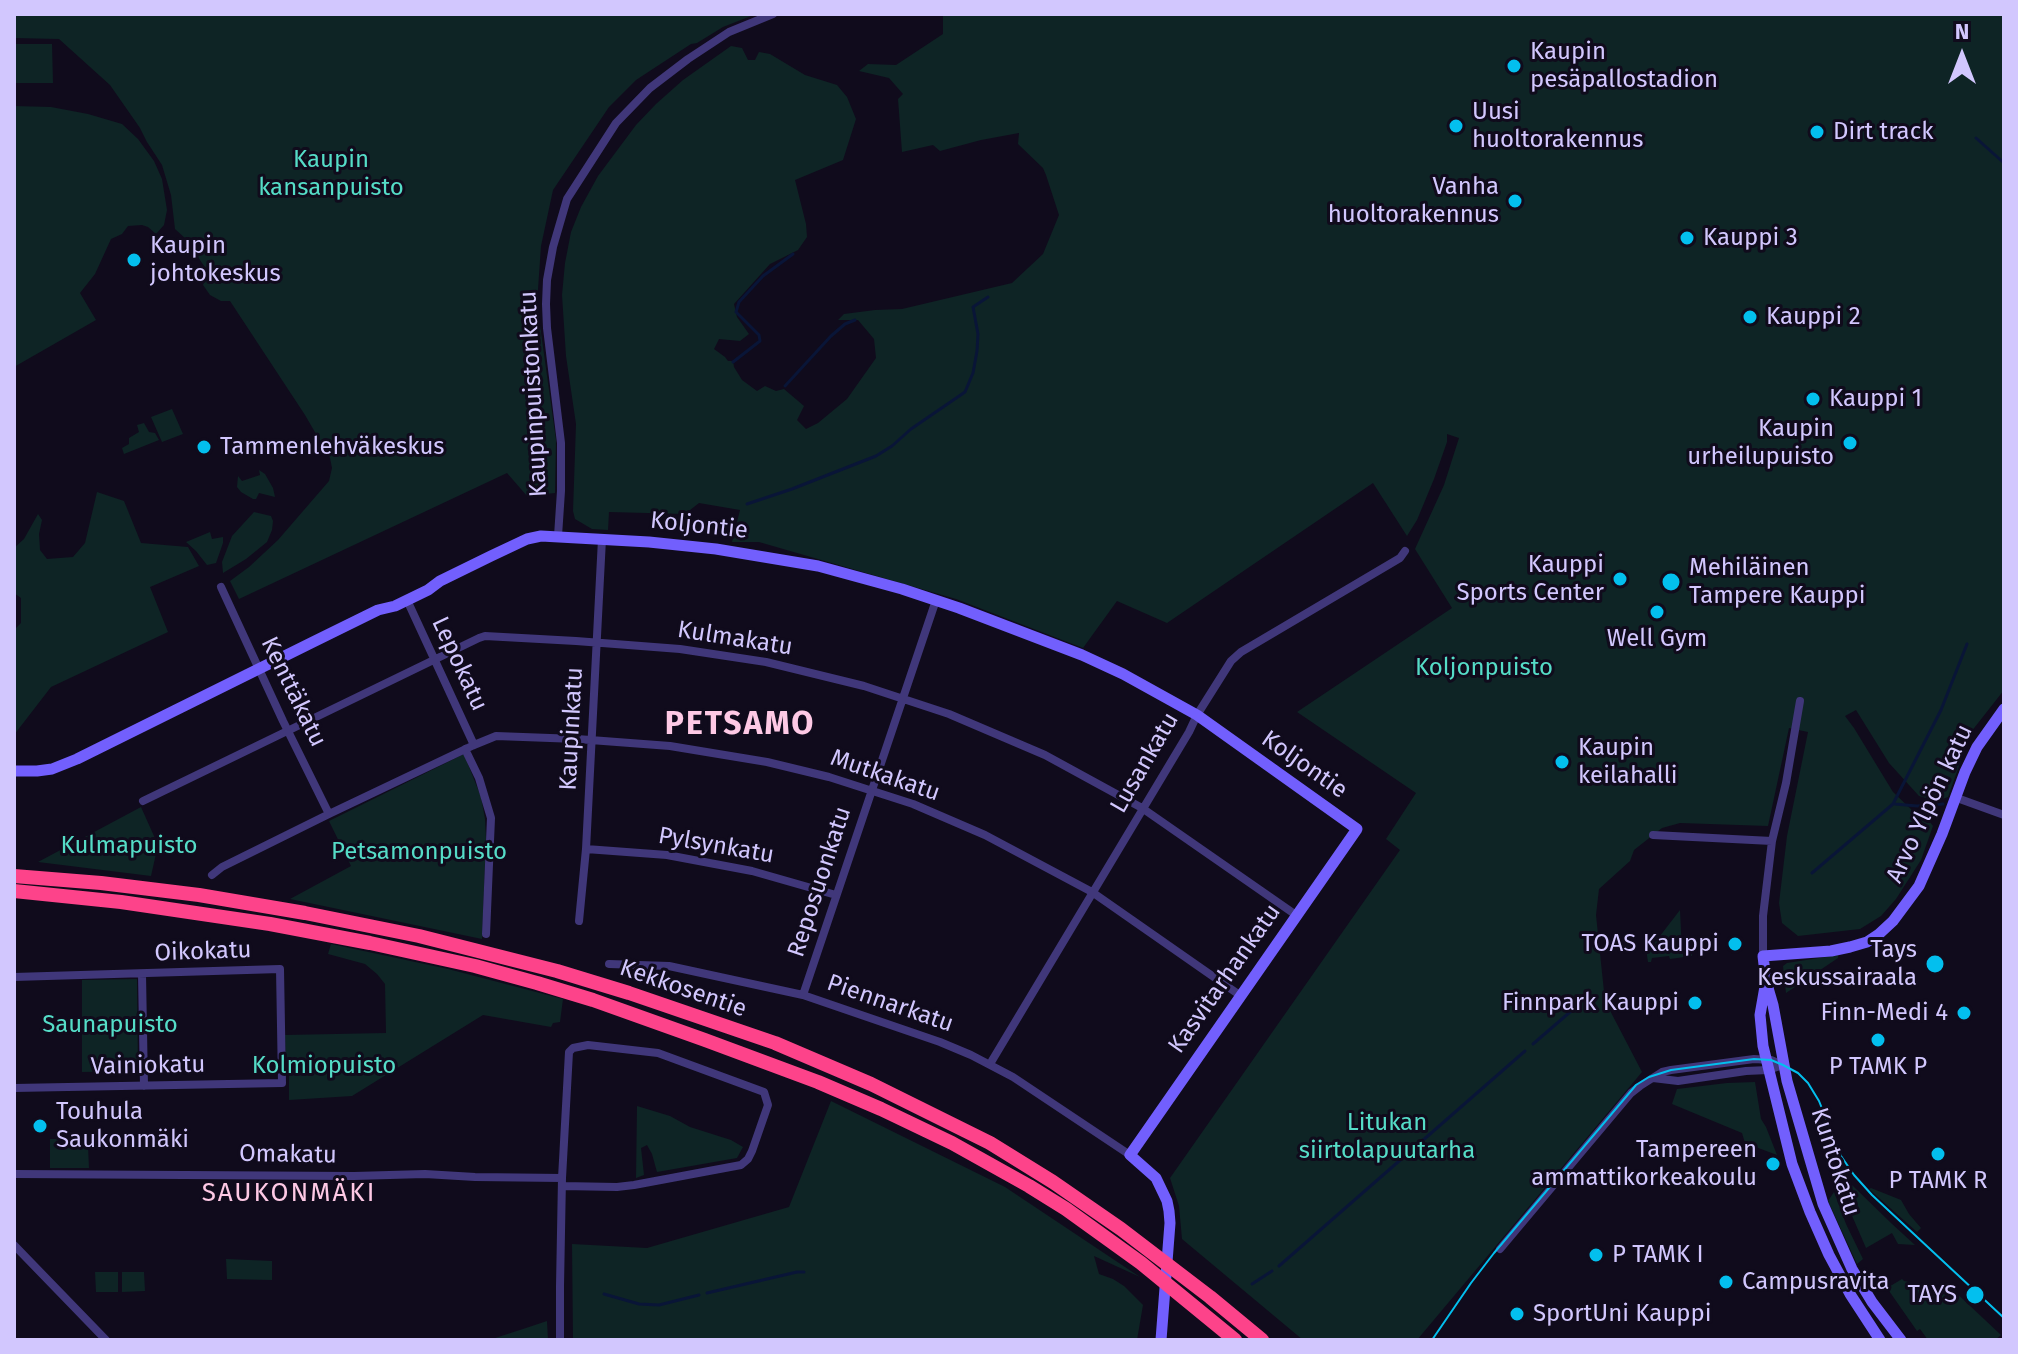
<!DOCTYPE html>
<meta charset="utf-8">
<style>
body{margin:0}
#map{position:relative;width:2018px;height:1354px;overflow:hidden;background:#100b1c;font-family:"Fira Sans",sans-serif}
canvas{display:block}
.frame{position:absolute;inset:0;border:16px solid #d2c7fe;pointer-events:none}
.north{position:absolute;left:1922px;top:16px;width:80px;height:80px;-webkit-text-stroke:6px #100b1c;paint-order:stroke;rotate:0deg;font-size:22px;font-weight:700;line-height:32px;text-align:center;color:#d2c7fe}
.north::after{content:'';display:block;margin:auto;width:28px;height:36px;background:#d2c7fe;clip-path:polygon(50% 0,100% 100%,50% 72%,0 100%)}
</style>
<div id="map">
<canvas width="2018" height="1354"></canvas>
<div class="frame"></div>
<div class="north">N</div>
</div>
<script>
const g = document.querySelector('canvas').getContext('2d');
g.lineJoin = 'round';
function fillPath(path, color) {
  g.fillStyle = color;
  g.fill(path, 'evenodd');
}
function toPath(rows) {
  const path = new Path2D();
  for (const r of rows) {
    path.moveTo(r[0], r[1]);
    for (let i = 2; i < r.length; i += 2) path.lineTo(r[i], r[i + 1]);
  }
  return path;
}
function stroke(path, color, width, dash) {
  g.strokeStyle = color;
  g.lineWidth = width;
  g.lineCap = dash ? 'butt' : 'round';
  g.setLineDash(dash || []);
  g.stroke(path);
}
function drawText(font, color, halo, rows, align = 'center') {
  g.font = font + ' "Fira Sans",sans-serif';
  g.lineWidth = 6;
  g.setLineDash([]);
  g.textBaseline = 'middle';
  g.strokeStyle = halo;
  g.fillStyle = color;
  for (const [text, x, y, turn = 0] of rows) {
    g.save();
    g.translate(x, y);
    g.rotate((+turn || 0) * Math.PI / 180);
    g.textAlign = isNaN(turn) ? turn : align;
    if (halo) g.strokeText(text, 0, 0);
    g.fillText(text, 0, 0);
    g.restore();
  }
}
const green = toPath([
 [14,14,756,14,723,27,697,43,691,44,636,80,609,107,553,190,541,246,537,304,556,440,555,493,527,496,507,473,239,599,230,581,249,567,278,540,329,481,332,468,330,458,305,415,230,301,221,301,210,295,203,285,208,272,186,239,175,229,171,195,162,165,147,142,140,128,110,85,59,39,14,38],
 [943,14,2004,14,2004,690,1971,732,1948,797,1937,801,1919,796,1889,763,1856,710,1845,716,1854,728,1893,792,1914,812,1927,818,1933,826,1921,860,1896,899,1881,916,1860,929,1798,936,1782,923,1779,903,1787,836,1808,732,1789,728,1768,826,1680,823,1662,828,1634,850,1630,861,1599,889,1596,915,1605,1001,1642,1072,1417,1340,1303,1340,1182,1239,1179,1206,1170,1178,1400,850,1386,839,1416,793,1297,712,1452,608,1415,549,1444,485,1459,438,1447,434,1447,442,1434,479,1417,520,1407,536,1373,483,1167,623,1117,601,1083,648,956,599,759,542,732,542,740,510,699,503,685,514,609,512,608,530,592,529,575,519,573,511,576,424,566,356,562,295,565,263,571,232,581,207,598,176,636,125,656,104,683,80,731,46,742,48,748,60,755,60,759,52,770,54,805,75,837,85,847,97,856,119,843,160,795,180,806,224,807,237,798,250,770,264,734,304,737,317,749,334,740,341,719,339,714,349,725,357,728,361,733,361,734,367,742,380,757,391,765,386,776,391,784,389,804,406,797,420,806,429,818,423,847,399,876,358,874,339,858,320,838,320,844,314,875,310,902,309,1012,283,1043,254,1059,215,1046,175,1043,168,1018,144,1019,133,981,140,940,151,933,145,902,152,898,99,903,94,889,78,859,71,868,64,896,65,943,34],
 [14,44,52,44,53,83,14,83],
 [14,106,51,107,88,114,122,124,138,139,154,161,162,179,167,210,164,225,156,234,148,227,142,225,128,226,122,234,111,239,95,274,80,293,96,320,14,367],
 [172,409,183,434,162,442,151,417],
 [144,423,149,432,155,433,159,440,124,454,122,448,129,444,129,438,139,432,137,425],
 [259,470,265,474,273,488,275,497,259,493,256,499,253,499,241,492,237,487,238,476,242,481,260,475],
 [97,492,124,501,141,543,188,547,199,566,150,587,168,632,51,687,14,735,14,630,21,623,21,598,14,593,14,548,24,539,38,514,42,520,39,534,40,550,47,559,73,557,85,543],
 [254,512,271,516,273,521,272,530,267,542,246,559,223,573,222,562,232,536],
 [210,532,212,539,223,537,223,543,216,563,207,565,196,551,186,542],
 [464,754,481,797,485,819,486,839,482,939,290,899,351,866,329,821],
 [141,807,158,845,151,876,38,862],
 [1680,910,1682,953,1692,952,1692,956,1670,959,1669,956,1652,958,1651,962,1648,962,1646,949,1654,948,1653,945],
 [331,944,448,969,563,999,560,1022,553,1023,551,1027,483,1015,352,1096,289,1100,289,1068,286,1064,285,1035,386,1033,385,984,377,974,365,964,328,954],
 [1838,955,1838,958,1786,993,1783,966,1787,963],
 [137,979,138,1071,82,1072,82,980],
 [1755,1082,1761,1119,1766,1127,1777,1155,1745,1143,1742,1133,1672,1104,1677,1089,1727,1083],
 [831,1101,1005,1187,1140,1277,1094,1256,1099,1274,1113,1279,1124,1286,1143,1305,1137,1340,573,1340,572,1244,647,1248,789,1207],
 [637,1106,670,1116,690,1127,731,1140,743,1147,737,1158,657,1172,652,1154,647,1145,641,1148,644,1175,636,1178],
 [50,1139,77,1139,77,1146,88,1146,89,1168,50,1168],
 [1852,1185,1891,1223,1915,1245,1898,1244,1892,1233,1866,1248,1840,1188],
 [1871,1188,1901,1200,1909,1214,1921,1228,1917,1232,1869,1189],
 [1834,1192,1846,1224,1863,1259,1857,1264,1828,1201],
 [226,1259,272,1261,272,1280,227,1279],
 [95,1272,118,1272,118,1292,96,1292],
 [122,1272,144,1272,145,1291,122,1292],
 [1902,1279,1904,1281,1924,1285,1938,1300,1950,1287,2001,1335,1995,1340,1928,1340,1920,1329,1917,1331,1887,1288],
 [547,1321,548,1340,489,1340,523,1329]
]);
const stream = toPath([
 [1976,138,2004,163],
 [733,362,760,341,759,335,736,312,739,302,763,276,793,254],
 [785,386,831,336,845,324,855,320],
 [747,504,792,489,876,456,892,446,911,429,965,392,973,373,977,351,978,334,973,307,988,297],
 [1895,804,1917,806,1943,804],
 [1812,873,1893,804,1941,710,1967,644],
 [1533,1044,1577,1006],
 [1279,1266,1525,1051],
 [1252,1284,1272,1271],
 [707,1293,797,1272,804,1272],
 [604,1294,639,1304,659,1305,699,1295]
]);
const street = toPath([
 [558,536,561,491,561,443,547,328,546,304,547,280,553,247,567,199,616,123,650,88,688,59,729,32,773,14],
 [221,587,283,721,329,814],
 [407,600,474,745],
 [465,749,479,778,491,818,486,934],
 [1957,798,2004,815],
 [143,801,479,638,485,636,576,641,680,649,766,662,864,686,949,714,1045,755,1142,808,1296,915],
 [1653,835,1772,841],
 [586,849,667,855,752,871,836,895],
 [212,875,222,867,329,814,474,745,496,736,577,739,670,746,767,762,829,777,913,804,985,835,1092,892,1241,996],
 [579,921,586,849,602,539],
 [1763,956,1763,916,1772,841,1786,783,1800,701],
 [609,964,669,966,803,995,940,1042,971,1055,1013,1077,1130,1155],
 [142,974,144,1086],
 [14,977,280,969,282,1083,14,1088],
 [803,995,936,600],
 [990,1064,1189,732,1197,715,1231,661,1241,652,1400,558,1405,551],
 [1653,1078,1678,1081,1746,1071,1768,1070,1783,1065],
 [14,1174,354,1176,425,1174,475,1177,562,1178],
 [14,1245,106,1340],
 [1500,1249,1631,1093,1640,1086,1662,1072,1671,1070,1754,1059,1771,1060,1783,1065],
 [560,1340,560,1286,562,1178,569,1052,573,1048,588,1045,658,1053,764,1092,768,1105,752,1151,748,1159,741,1165,634,1185,617,1187,562,1186]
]);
const secondary = toPath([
 [14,771,37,771,52,769,77,759,313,642,378,610,395,606,428,590,440,581,491,556,527,539,541,536,649,542,716,549,818,566,902,589,959,608,1082,655,1123,674,1197,715,1357,829,1130,1155,1156,1178,1167,1201,1169,1211,1170,1223,1161,1340],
 [1766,981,1760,1015,1763,1046,1792,1164,1810,1212,1829,1255,1850,1294,1880,1340],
 [1901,1340,1872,1302,1852,1269,1823,1204,1787,1081,1773,1005,1766,981,1763,956,1831,951,1850,947,1867,942,1879,934,1893,921,1919,886,1942,834,1965,772,1977,747,2004,709]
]);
const highway = toPath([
 [14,876,101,883,199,895,305,913,419,936,557,971,629,993,775,1043,871,1084,990,1143,1053,1182,1121,1229,1210,1297,1262,1340],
 [14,891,121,902,270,924,370,943,475,966,537,983,593,1000,705,1040,818,1082,881,1109,952,1143,1029,1186,1066,1209,1141,1263,1235,1340]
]);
const tram = toPath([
 [1432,1340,1471,1283,1494,1253,1636,1085,1649,1077,1671,1070,1754,1059,1771,1060,1783,1065,1798,1073,1808,1083,1819,1101,1841,1156,1854,1175,1872,1195,2004,1318]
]);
const markers = [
 [1514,66,8,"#03bfee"],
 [1456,126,8,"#03bfee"],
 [1817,132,8,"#03bfee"],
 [1515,201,8,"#03bfee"],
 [1687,238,8,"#03bfee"],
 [134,260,8,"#03bfee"],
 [1750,317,8,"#03bfee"],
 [1813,399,8,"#03bfee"],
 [1850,443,8,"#03bfee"],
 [204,447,8,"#03bfee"],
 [1620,579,8,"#03bfee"],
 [1671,582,10,"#03bfee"],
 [1657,612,8,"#03bfee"],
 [1562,762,8,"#03bfee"],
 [1735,944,8,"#03bfee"],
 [1935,964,10,"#03bfee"],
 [1695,1003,8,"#03bfee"],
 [1964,1013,8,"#03bfee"],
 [1878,1040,8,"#03bfee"],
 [40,1126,8,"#03bfee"],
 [1938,1154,8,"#03bfee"],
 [1773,1164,8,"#03bfee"],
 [1596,1255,8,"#03bfee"],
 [1726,1282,8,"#03bfee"],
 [1975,1295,10,"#03bfee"],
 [1517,1314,8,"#03bfee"]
];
const poiNames = [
 ["Kaupin",1530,52],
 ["pesäpallostadion",1530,80],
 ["Uusi",1472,112],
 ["huoltorakennus",1472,140],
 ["Dirt track",1833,132],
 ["Vanha",1499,187,"right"],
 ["huoltorakennus",1499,215,"right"],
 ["Kauppi 3",1703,238],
 ["Kaupin",150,246],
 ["johtokeskus",150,274],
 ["Kauppi 2",1766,317],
 ["Kauppi 1",1829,399],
 ["Kaupin",1834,429,"right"],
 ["urheilupuisto",1834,457,"right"],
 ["Tammenlehväkeskus",220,447],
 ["Kauppi",1604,565,"right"],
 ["Sports Center",1604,593,"right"],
 ["Mehiläinen",1689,568],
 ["Tampere Kauppi",1689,596],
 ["Well Gym",1657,639,"center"],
 ["Kaupin",1578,748],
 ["keilahalli",1578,776],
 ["TOAS Kauppi",1719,944,"right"],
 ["Tays",1917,950,"right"],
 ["Keskussairaala",1917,978,"right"],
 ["Finnpark Kauppi",1679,1003,"right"],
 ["Finn-Medi 4",1948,1013,"right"],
 ["P TAMK P",1878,1067,"center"],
 ["Touhula",56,1112],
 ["Saukonmäki",56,1140],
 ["Tampereen",1757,1150,"right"],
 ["ammattikorkeakoulu",1757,1178,"right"],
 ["P TAMK R",1938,1181,"center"],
 ["P TAMK I",1612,1255],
 ["Campusravita",1742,1282],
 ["TAYS",1957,1295,"right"],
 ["SportUni Kauppi",1533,1314]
];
const parkNames = [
 ["Kaupin",331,160],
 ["kansanpuisto",331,188],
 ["Koljonpuisto",1484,668],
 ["Kulmapuisto",129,846],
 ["Petsamonpuisto",419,852],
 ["Saunapuisto",110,1025],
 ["Kolmiopuisto",324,1066],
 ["Litukan",1387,1123],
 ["siirtolapuutarha",1387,1151]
];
const streetNames = [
 ["Kaupinpuistonkatu",534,394,-93],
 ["Koljontie",699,526,6],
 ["Kulmakatu",735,639,9],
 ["Lepokatu",459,664,65],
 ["Kenttäkatu",293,692,64],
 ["Kaupinkatu",572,729,-87],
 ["Lusankatu",1145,763,-60],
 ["Koljontie",1304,765,35],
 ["Mutkakatu",885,776,19],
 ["Arvo Ylpön katu",1930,804,-65],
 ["Pylsynkatu",716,846,10],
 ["Reposuonkatu",820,882,-72],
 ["Oikokatu",203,952,-2],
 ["Kasvitarhankatu",1225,979,-55],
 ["Kekkosentie",683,989,19],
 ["Piennarkatu",890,1004,19],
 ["Vainiokatu",148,1066,-1],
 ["Omakatu",288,1155,1],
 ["Kuntokatu",1835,1162,72]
];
const neighbourhoodNames = [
 ["SAUKONMÄKI",289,1194]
];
const districtNames = [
 ["PETSAMO",740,725]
];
fillPath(green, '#0e2425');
stroke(stream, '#091537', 3);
stroke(street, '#40377a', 8);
stroke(secondary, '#725ffd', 11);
stroke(highway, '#fd438a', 14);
stroke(tram, '#03bfee', 2);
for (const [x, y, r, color] of markers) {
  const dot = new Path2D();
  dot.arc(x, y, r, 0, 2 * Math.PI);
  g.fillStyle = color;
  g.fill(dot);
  stroke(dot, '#100b1c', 3);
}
drawText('24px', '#d2c7fe', '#100b1c', poiNames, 'left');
drawText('24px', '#55dcc7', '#100b1c', parkNames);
drawText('24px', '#d2c7fe', '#100b1c', streetNames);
g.letterSpacing = '2px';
drawText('26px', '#fec9e5', '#100b1c', neighbourhoodNames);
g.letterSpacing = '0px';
g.letterSpacing = '2px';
drawText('bold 32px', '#fec9e5', '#100b1c', districtNames);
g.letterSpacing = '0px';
</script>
